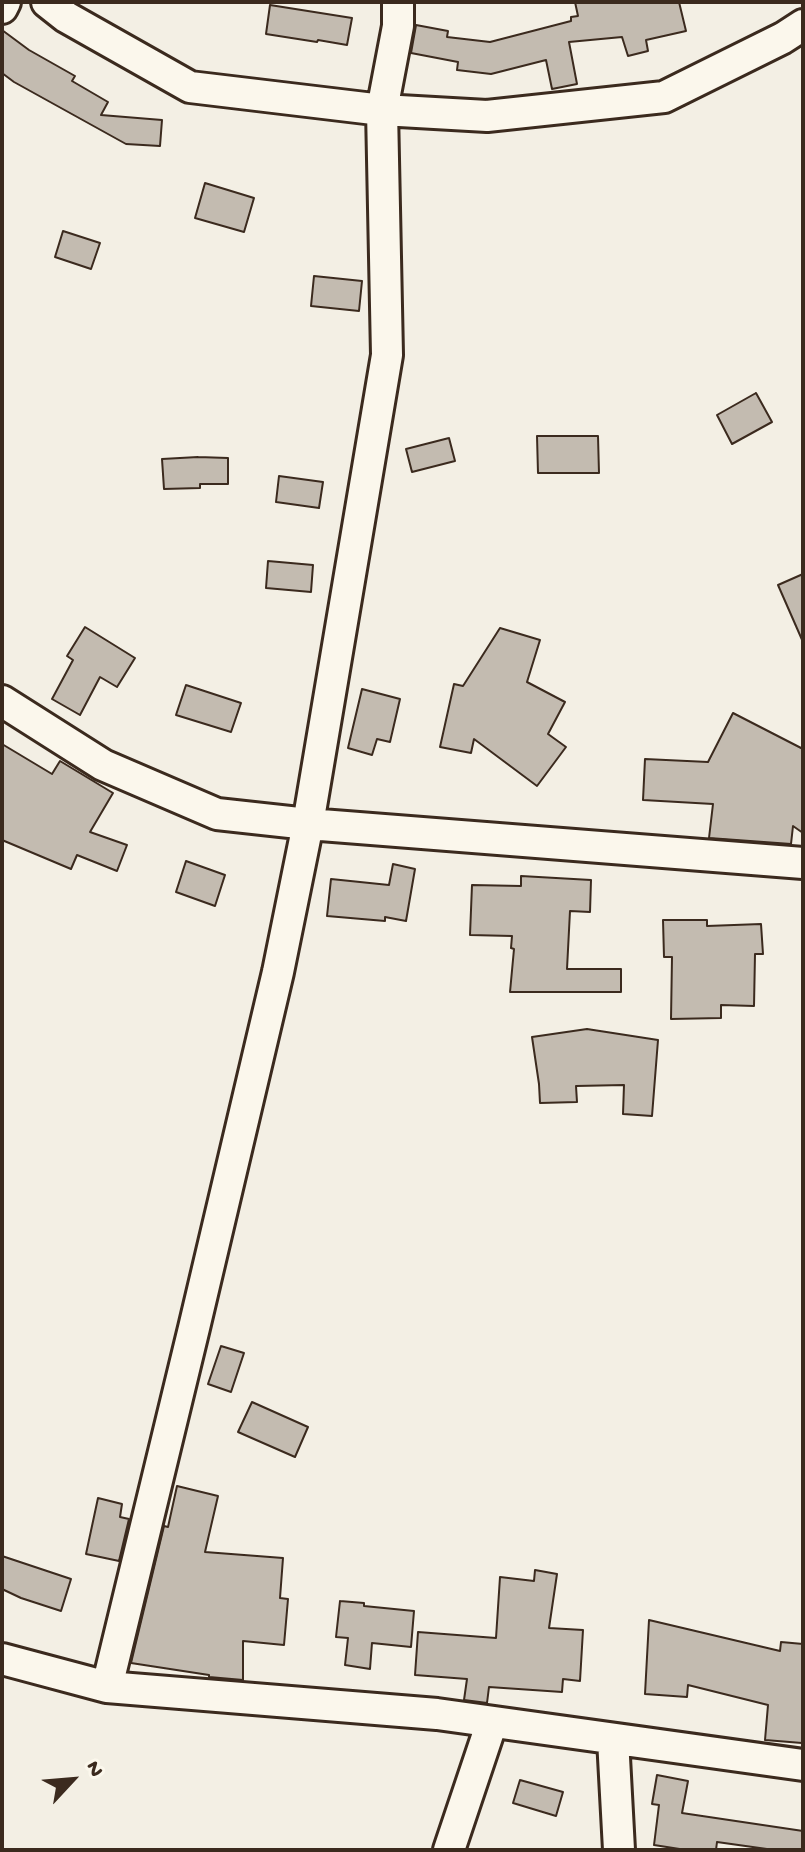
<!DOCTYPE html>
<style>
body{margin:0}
#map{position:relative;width:805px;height:1852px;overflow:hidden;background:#f3efe4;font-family:"Gochi Hand",sans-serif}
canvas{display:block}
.frame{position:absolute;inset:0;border:4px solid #3b2a1e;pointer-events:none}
.north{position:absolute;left:32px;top:1740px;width:80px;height:80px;-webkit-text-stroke:6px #fbf7ec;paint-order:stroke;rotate:64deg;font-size:22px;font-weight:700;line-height:32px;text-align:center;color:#3b2a1e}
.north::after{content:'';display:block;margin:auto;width:28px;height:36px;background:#3b2a1e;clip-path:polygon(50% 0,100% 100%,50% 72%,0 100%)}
</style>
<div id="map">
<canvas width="805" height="1852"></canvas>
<div class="frame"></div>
<div class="north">N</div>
</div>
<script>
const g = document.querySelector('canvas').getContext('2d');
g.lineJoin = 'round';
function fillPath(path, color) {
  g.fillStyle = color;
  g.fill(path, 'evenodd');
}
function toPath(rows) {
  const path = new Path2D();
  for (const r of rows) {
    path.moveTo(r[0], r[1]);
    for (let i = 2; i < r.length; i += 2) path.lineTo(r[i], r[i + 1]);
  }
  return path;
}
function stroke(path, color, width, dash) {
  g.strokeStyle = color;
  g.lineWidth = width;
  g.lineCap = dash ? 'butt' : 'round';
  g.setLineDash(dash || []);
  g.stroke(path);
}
const building = toPath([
 [575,2,679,2,686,31,646,40,648,51,628,56,622,37,569,42,577,84,552,89,546,60,491,74,457,70,458,62,411,53,416,25,448,31,447,37,490,42,571,21,571,17,578,16,575,2],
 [270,5,352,18,347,45,318,40,317,42,266,34,270,5],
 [2,30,29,50,75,76,72,81,108,102,101,115,162,120,160,146,126,144,14,82,2,73,2,30],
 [205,183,254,198,244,232,195,218,205,183],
 [63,231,100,243,91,269,55,257,63,231],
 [314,276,362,281,359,311,311,306,314,276],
 [756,393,772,422,732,444,717,415,756,393],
 [537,436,598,436,599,473,538,473,537,436],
 [449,438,455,461,412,472,406,449,449,438],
 [198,457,228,458,228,484,200,484,200,488,164,489,162,459,198,457],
 [279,476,323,482,319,508,276,502,279,476],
 [268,561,313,565,311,592,266,588,268,561],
 [803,574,803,642,778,585,803,574],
 [85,627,135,658,117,687,100,677,80,715,52,699,73,660,67,656,85,627],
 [500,628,540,640,527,682,565,702,548,734,566,747,537,786,474,739,471,753,440,747,454,684,463,686,500,628],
 [186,685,241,703,231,732,176,715,186,685],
 [362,689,400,699,390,742,377,739,372,755,348,748,362,689],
 [733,713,803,749,803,833,793,826,791,844,709,838,713,804,643,800,645,759,708,762,733,713],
 [2,744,52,774,60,761,113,793,90,832,127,845,117,871,77,855,71,869,2,840,2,744],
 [186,861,225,875,215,906,176,892,186,861],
 [393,864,415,869,406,921,385,917,385,921,327,916,331,879,389,885,393,864],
 [521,876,591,880,590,912,570,911,567,969,621,969,621,992,510,992,514,949,511,948,512,936,470,935,472,885,521,886,521,876],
 [663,920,707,920,707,926,761,924,763,954,755,954,754,1006,721,1005,721,1018,671,1019,672,957,664,957,663,920],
 [587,1029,658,1040,652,1116,623,1114,624,1085,576,1086,577,1102,540,1103,539,1084,532,1037,587,1029],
 [221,1346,244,1353,231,1392,208,1384,221,1346],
 [252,1402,308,1427,295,1457,238,1432,252,1402],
 [177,1486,218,1496,205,1552,283,1558,280,1598,288,1599,284,1645,243,1641,243,1680,209,1677,209,1675,131,1663,164,1526,168,1527,177,1486],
 [98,1498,122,1504,120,1517,129,1519,119,1561,86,1554,98,1498],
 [2,1556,71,1579,61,1611,21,1598,2,1589,2,1556],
 [535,1570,557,1574,549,1628,583,1630,580,1681,563,1679,562,1692,489,1687,487,1703,464,1700,467,1679,415,1675,418,1632,496,1638,500,1577,534,1581,535,1570],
 [340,1601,364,1603,364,1606,414,1611,411,1647,372,1643,370,1669,345,1665,348,1638,336,1637,340,1601],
 [649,1620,780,1651,781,1642,803,1644,802,1743,765,1740,768,1705,688,1685,687,1697,645,1694,649,1620],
 [657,1775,688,1781,682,1813,803,1831,803,1850,774,1850,717,1842,716,1850,686,1850,654,1845,659,1805,652,1804,657,1775],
 [520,1780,563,1792,556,1816,513,1803,520,1780]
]);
const street = toPath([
 [47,2,66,17,190,87,382,110,487,116,664,97,783,38,803,25],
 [2,8,5,2],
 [2,701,103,765,217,814,308,824,803,863],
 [2,1659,107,1687,437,1714,803,1765],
 [107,1687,194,1328,278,972,308,824,387,355,382,110,398,26,398,2],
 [613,1739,619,1850],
 [449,1850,492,1722]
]);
fillPath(building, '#c3bbb0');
stroke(building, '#3b2a1e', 2);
stroke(street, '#3b2a1e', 36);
stroke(street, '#fbf7ec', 30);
</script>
